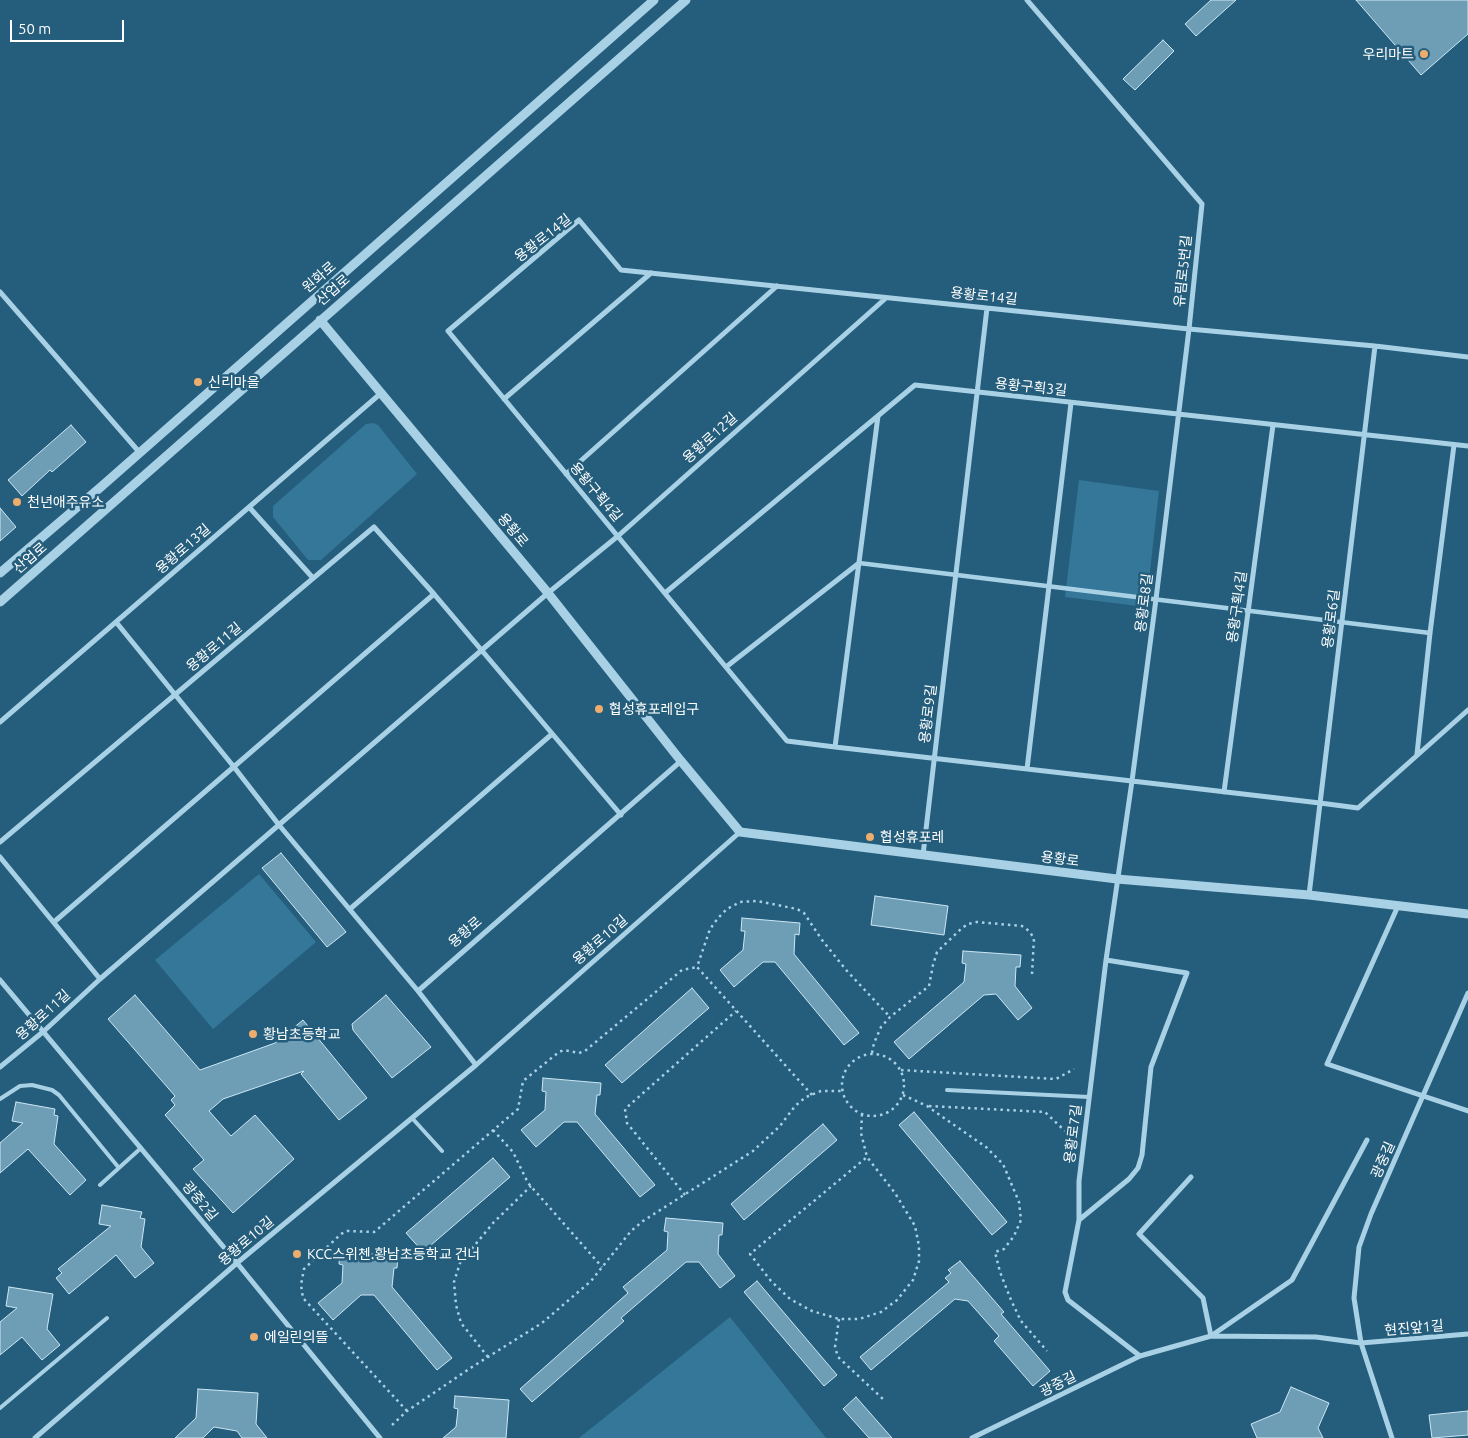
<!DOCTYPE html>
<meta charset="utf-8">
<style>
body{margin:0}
#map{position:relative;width:1468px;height:1438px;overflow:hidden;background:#255e7c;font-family:Ubuntu,sans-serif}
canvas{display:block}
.scale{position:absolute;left:10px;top:20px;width:114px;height:22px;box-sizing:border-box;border:2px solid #fff;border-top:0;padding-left:6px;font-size:15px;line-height:18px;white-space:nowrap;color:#fff;-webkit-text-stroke:4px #255e7c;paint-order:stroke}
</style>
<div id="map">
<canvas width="1468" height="1438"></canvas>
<div class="scale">50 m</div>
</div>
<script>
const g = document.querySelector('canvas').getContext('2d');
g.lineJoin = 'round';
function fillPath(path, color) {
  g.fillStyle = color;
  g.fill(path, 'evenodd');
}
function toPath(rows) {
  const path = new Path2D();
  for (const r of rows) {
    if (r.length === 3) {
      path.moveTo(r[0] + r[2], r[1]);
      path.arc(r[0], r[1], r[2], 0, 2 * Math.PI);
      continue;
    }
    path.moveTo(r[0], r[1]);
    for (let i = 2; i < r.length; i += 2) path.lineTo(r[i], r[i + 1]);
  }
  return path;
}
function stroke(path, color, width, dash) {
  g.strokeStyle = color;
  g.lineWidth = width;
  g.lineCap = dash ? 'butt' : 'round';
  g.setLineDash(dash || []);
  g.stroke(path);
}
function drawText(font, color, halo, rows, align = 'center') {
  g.font = font + ' Ubuntu,"Noto Sans KR",sans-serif';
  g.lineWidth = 5;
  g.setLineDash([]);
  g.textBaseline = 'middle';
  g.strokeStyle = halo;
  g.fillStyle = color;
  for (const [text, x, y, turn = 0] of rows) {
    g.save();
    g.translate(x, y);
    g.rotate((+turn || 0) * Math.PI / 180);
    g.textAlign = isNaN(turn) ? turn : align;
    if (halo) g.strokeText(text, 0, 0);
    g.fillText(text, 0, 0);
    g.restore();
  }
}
const green = toPath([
 [373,423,378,425,417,474,321,560,308,560,273,517,273,506,366,424],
 [1079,480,1159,491,1146,607,1065,597],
 [259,874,316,942,213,1029,155,960],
 [730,1317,826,1438,579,1438]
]);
const building = toPath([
 [1211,0,1236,0,1196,36,1185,24,1211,0],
 [1356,0,1468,0,1468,34,1421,75,1356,0],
 [1163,40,1174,51,1135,90,1123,79,1163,40],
 [71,425,86,442,52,472,50,470,22,496,8,480,71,425],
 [0,508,16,527,0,541,0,508],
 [281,853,346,932,327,947,262,868,281,853],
 [875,896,948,906,944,935,871,925,875,896],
 [742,918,800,923,799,935,795,934,794,954,859,1033,844,1045,775,962,763,962,734,987,720,970,743,950,745,931,741,931,742,918],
 [963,951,1021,955,1020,967,1016,967,1015,986,1032,1008,1018,1020,996,994,984,995,909,1059,894,1042,964,982,966,964,962,963,963,951],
 [692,988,709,1008,622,1083,605,1065,692,988],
 [135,995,200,1070,275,1043,303,1020,367,1098,339,1120,301,1074,304,1071,223,1099,209,1111,231,1136,255,1115,294,1159,233,1213,193,1169,204,1160,165,1115,175,1105,171,1100,175,1096,108,1019,135,995],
 [386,995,431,1047,392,1078,353,1030,352,1024,386,995],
 [543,1078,601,1083,600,1095,597,1095,595,1114,655,1185,640,1197,577,1122,564,1122,536,1147,521,1130,545,1110,546,1092,542,1091,543,1078],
 [16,1102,55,1109,54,1115,58,1116,54,1144,86,1180,70,1195,28,1149,0,1173,0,1143,23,1123,12,1121,16,1102],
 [914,1112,1007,1222,992,1235,899,1125,914,1112],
 [823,1124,837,1140,744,1220,731,1204,823,1124],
 [493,1158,510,1177,423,1252,406,1233,493,1158],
 [102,1205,142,1212,140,1218,145,1219,141,1247,154,1263,135,1278,116,1255,69,1294,56,1278,62,1273,58,1269,111,1226,99,1224,102,1205],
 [666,1218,723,1223,722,1235,719,1235,718,1254,735,1276,720,1288,699,1262,686,1262,621,1318,624,1321,532,1402,520,1389,628,1293,623,1287,667,1250,668,1232,664,1231,666,1218],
 [340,1251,398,1256,397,1268,394,1268,392,1287,452,1358,437,1370,374,1295,361,1295,333,1320,318,1303,342,1283,343,1265,339,1264,340,1251],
 [960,1261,1004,1312,1001,1314,1050,1371,1033,1386,994,1341,999,1336,968,1301,955,1299,871,1370,860,1357,949,1282,945,1278,951,1273,948,1270,960,1261],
 [757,1281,837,1375,824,1386,744,1292,757,1281],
 [9,1287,53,1294,47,1329,60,1345,42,1360,22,1337,0,1355,0,1322,17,1308,6,1306,9,1287],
 [1291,1387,1329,1403,1318,1428,1323,1438,1257,1438,1251,1424,1280,1412,1291,1387],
 [198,1389,258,1393,256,1424,267,1438,242,1438,237,1431,214,1427,203,1438,175,1438,196,1418,198,1389],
 [455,1396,509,1400,506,1438,443,1438,456,1427,458,1409,454,1408,455,1396],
 [856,1397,892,1438,869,1438,843,1409,856,1397],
 [1468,1411,1468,1435,1432,1438,1429,1415,1468,1411]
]);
const path = toPath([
 [872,1053,874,1043,881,1027,890,1017,929,986,933,965,937,952,962,928,968,924,977,922,1022,926,1029,931,1034,938,1032,974],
 [873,1085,31],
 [901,1070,1056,1079,1074,1069],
 [812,1095,697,967,710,929,718,918,727,909,740,902,757,901,797,909,804,913,822,940,847,971,890,1017],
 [903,1095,927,1106,944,1118,986,1147,1003,1164,1019,1202,1021,1220,1014,1236,1004,1249,995,1252,1000,1272,1011,1300,1021,1321,1047,1351],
 [929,1106,1045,1112,1065,1131],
 [862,1114,861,1133,867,1157,750,1254,771,1281,790,1299,812,1311,839,1319,859,1319,881,1312,897,1300,913,1280,919,1261,919,1246,915,1226,895,1193,867,1157],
 [493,1130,513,1152,528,1183,602,1267],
 [685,1195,627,1123,625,1109,736,1011],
 [839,1319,835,1347,838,1357,883,1399],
 [488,1357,461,1323,456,1305,454,1282,460,1263,494,1222,531,1186],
 [407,1411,303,1298,301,1285,304,1269,341,1234,347,1231,374,1232,379,1228,518,1109,523,1081,559,1052,564,1050,579,1053,585,1051,682,970,697,967],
 [392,1425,407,1411,472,1367,542,1323,591,1281,631,1231,643,1221,753,1151,780,1126,795,1106,806,1097,821,1091,842,1091]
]);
const service = toPath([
 [947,1090,1089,1097],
 [0,1099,20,1086,32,1085,52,1090,59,1095,119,1168],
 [412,1118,442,1151],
 [100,1185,141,1148],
 [0,1408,107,1318]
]);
const pedestrian = toPath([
 [859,563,1430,633]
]);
const minor = toPath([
 [1027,0,1202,204,1189,329,1375,346,1468,357],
 [0,292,140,453],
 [504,399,651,273],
 [566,474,777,286],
 [249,507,313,578],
 [665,593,915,385,1468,446],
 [116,622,234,767,279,825,418,991,476,1065],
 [726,667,859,563],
 [0,722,380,394],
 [835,747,878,416],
 [1417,754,1430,633,1454,445],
 [1027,769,1071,403],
 [1224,792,1273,425],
 [0,842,374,527,434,594,621,815],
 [923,855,987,308],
 [0,857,100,979],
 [1309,895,1375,346],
 [1398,906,1327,1064,1468,1111],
 [350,909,552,734],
 [54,922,434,594],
 [0,980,237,1263,380,1438],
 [418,991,681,761],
 [0,1067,44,1031,100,979,548,593,618,536,886,298],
 [1191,1177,1139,1234,1203,1298,1211,1336,1292,1280,1367,1140],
 [1079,1220,1129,1179,1138,1168,1142,1155,1151,1067,1187,973,1106,960],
 [1140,1356,1068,1300,1065,1292,1079,1220,1079,1181,1106,960,1132,781,1156,599,1189,329,621,270,579,220,448,331,787,741,835,747,1132,781,1320,803,1358,808,1468,710],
 [35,1438,237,1263,476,1065,740,832],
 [972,1438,1140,1356,1211,1336,1316,1337,1361,1343,1468,1334],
 [1392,1438,1361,1343,1354,1298,1359,1247,1371,1214,1468,993]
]);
const tertiary = toPath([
 [320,320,548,593,681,761,740,832,1117,879,1309,895,1468,914],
 [0,573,102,486,654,0],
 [0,602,686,0]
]);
const markers = [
 [1424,54,5,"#eead6d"],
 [198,382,5,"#eead6d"],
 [17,502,5,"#eead6d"],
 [599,709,5,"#eead6d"],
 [870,837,5,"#eead6d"],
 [253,1034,5,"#eead6d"],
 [297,1254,5,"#eead6d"],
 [254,1337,5,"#eead6d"]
];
const poiNames = [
 ["우리마트",1414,54,"right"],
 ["신리마을",208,382],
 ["천년애주유소",27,502],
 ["협성휴포레입구",609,709],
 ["협성휴포레",880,837],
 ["황남초등학교",263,1034],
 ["KCC스위첸.황남초등학교 건너",307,1254],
 ["에일린의뜰",264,1337]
];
const streetNames = [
 ["용황로14길",543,238,-38],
 ["유림로5번길",1183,271,-84],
 ["원화로",319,277,-41],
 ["산업로",333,290,-41],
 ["용황로14길",984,296,6],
 ["용황구획3길",1031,387,6],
 ["용황로12길",710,438,-42],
 ["용황구획4길",596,492,50],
 ["용황로",513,530,50],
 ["용황로13길",183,549,-41],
 ["산업로",30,558,-41],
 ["용황로8길",1144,603,-83],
 ["용황구획4길",1237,607,-82],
 ["용황로6길",1331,619,-83],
 ["용황로11길",214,647,-40],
 ["용황로9길",928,714,-83],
 ["용황로",1060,859,7],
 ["용황로",465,932,-41],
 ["용황로10길",600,940,-41],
 ["용황로11길",43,1015,-42],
 ["용황로7길",1073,1134,-83],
 ["광중길",1383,1160,-66],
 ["광중2길",200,1201,50],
 ["용황로10길",246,1241,-40],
 ["현진앞1길",1414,1328,-5],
 ["광중길",1058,1384,-26]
];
fillPath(green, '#357798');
fillPath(building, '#6e9db6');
stroke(building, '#cce7f4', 1);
stroke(path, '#a9d1e5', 2.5, [2.5, 4]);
stroke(service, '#a9d1e5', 4);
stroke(pedestrian, '#a9d1e5', 4.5);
stroke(minor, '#a9d1e5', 5);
stroke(tertiary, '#a9d1e5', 9);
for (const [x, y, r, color] of markers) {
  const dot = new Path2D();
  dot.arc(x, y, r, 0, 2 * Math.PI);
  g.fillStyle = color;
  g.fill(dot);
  stroke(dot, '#255e7c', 2);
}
drawText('14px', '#fff', '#255e7c', poiNames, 'left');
drawText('14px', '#fff', '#255e7c', streetNames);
</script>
